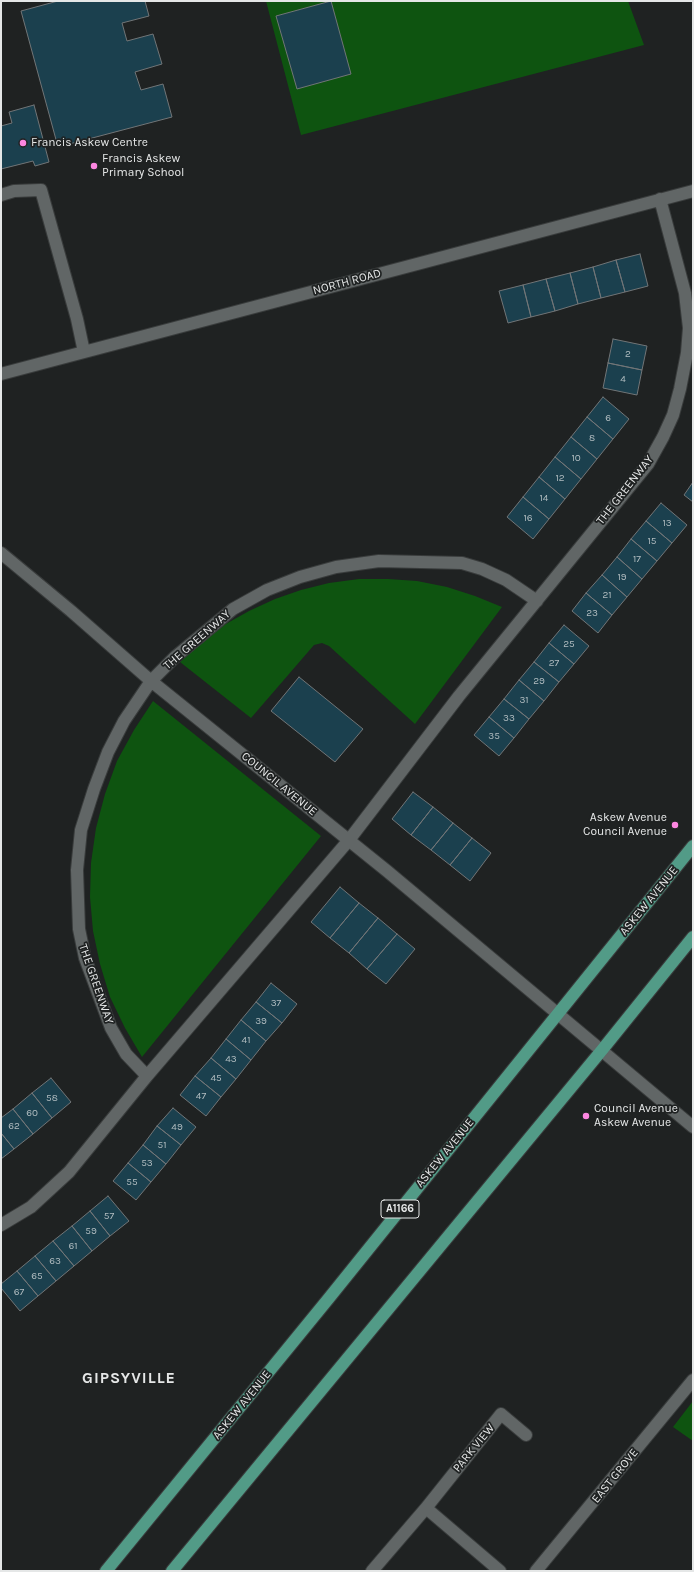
<!DOCTYPE html>
<style>
body{margin:0}
#map{position:relative;width:694px;height:1572px;overflow:hidden;background:#1f2222;font-family:Karla,sans-serif}
canvas{display:block}
.frame{position:absolute;inset:0;border:2px solid #e5e7e7;pointer-events:none}
</style>
<div id="map">
<canvas width="694" height="1572"></canvas>
<div class="frame"></div>
</div>
<script>
const g = document.querySelector('canvas').getContext('2d');
g.lineJoin = 'round';
function fillPath(path, color) {
  g.fillStyle = color;
  g.fill(path, 'evenodd');
}
function toPath(rows) {
  const path = new Path2D();
  for (const r of rows) {
    path.moveTo(r[0], r[1]);
    for (let i = 2; i < r.length; i += 2) path.lineTo(r[i], r[i + 1]);
  }
  return path;
}
function stroke(path, color, width, dash) {
  g.strokeStyle = color;
  g.lineWidth = width;
  g.lineCap = dash ? 'butt' : 'round';
  g.setLineDash(dash || []);
  g.stroke(path);
}
function drawText(font, color, halo, rows, align = 'center') {
  g.font = font + ' Karla,sans-serif';
  g.lineWidth = 3.5;
  g.setLineDash([]);
  g.textBaseline = 'middle';
  g.strokeStyle = halo;
  g.fillStyle = color;
  for (const [text, x, y, turn = 0] of rows) {
    g.save();
    g.translate(x, y);
    g.rotate((+turn || 0) * Math.PI / 180);
    g.textAlign = isNaN(turn) ? turn : align;
    if (halo) g.strokeText(text, 0, 0);
    g.fillText(text, 0, 0);
    g.restore();
  }
}
const green = toPath([
 [266,1,628,1,644,45,301,135],
 [359,579,388,579,417,581,447,587,475,596,502,607,415,724,329,646,322,643,314,645,251,718,180,662,201,643,224,625,249,611,275,599,301,590,329,583],
 [153,701,321,836,142,1057,125,1028,110,997,100,964,93,931,90,897,91,863,96,828,105,794,117,761,134,730],
 [693,1401,693,1441,673,1427]
]);
const building = toPath([
 [58,1,145,1,149,16,122,23,127,41,153,34,162,64,135,72,141,90,163,84,172,117,58,147,21,11,58,1],
 [331,1,351,74,297,89,276,16,331,1],
 [34,105,49,162,35,166,33,161,1,169,1,126,12,123,9,112,34,105],
 [640,254,648,286,625,292,616,260,640,254],
 [616,260,625,292,601,298,593,267,616,260],
 [593,267,601,298,578,304,570,273,593,267],
 [570,273,578,304,555,311,546,279,570,273],
 [546,279,555,311,531,317,523,285,546,279],
 [523,285,531,317,508,323,499,291,523,285],
 [613,339,647,346,642,370,608,363,613,339],
 [608,363,642,370,637,395,603,388,608,363],
 [603,397,629,419,613,439,587,417,603,397],
 [587,417,613,439,597,459,571,437,587,417],
 [571,437,597,459,581,479,555,457,571,437],
 [555,457,581,479,565,499,539,477,555,457],
 [539,477,565,499,549,519,523,497,539,477],
 [693,482,693,502,684,495,693,482],
 [523,497,549,519,533,539,507,517,523,497],
 [661,503,687,525,672,543,646,521,661,503],
 [646,521,672,543,657,561,631,539,646,521],
 [631,539,657,561,642,579,617,557,631,539],
 [617,557,642,579,627,597,602,575,617,557],
 [602,575,627,597,612,615,586,593,602,575],
 [586,593,612,615,598,633,572,611,586,593],
 [564,625,589,646,574,664,549,643,564,625],
 [549,643,574,664,559,682,534,662,549,643],
 [534,662,559,682,544,701,519,680,534,662],
 [299,677,363,729,335,762,271,711,299,677],
 [519,680,544,701,529,719,504,699,519,680],
 [504,699,529,719,514,738,489,717,504,699],
 [489,717,514,738,499,756,474,735,489,717],
 [413,792,433,807,411,835,392,819,413,792],
 [433,807,453,823,431,850,411,835,433,807],
 [453,823,472,838,450,865,431,850,453,823],
 [472,838,491,853,470,881,450,865,472,838],
 [340,887,359,903,330,938,311,922,340,887],
 [359,903,378,918,349,953,330,938,359,903],
 [378,918,397,934,367,969,349,953,378,918],
 [397,934,415,949,386,984,367,969,397,934],
 [271,983,297,1004,282,1023,256,1002,271,983],
 [256,1002,282,1023,266,1041,241,1020,256,1002],
 [241,1020,266,1041,251,1060,226,1039,241,1020],
 [226,1039,251,1060,236,1079,211,1058,226,1039],
 [211,1058,236,1079,221,1097,195,1076,211,1058],
 [195,1076,221,1097,206,1116,180,1095,195,1076],
 [51,1078,71,1102,52,1118,32,1093,51,1078],
 [32,1093,52,1118,33,1134,13,1109,32,1093],
 [173,1108,196,1127,181,1145,157,1126,173,1108],
 [13,1109,33,1134,14,1149,1,1133,1,1118,13,1109],
 [157,1126,181,1145,166,1164,143,1145,157,1126],
 [1,1133,14,1149,1,1159,1,1133],
 [143,1145,166,1164,151,1182,128,1163,143,1145],
 [128,1163,151,1182,136,1200,113,1181,128,1163],
 [108,1196,129,1221,110,1236,90,1211,108,1196],
 [90,1211,110,1236,92,1251,72,1226,90,1211],
 [72,1226,92,1251,74,1266,53,1241,72,1226],
 [53,1241,74,1266,56,1281,35,1256,53,1241],
 [35,1256,56,1281,38,1296,17,1271,35,1256],
 [17,1271,38,1296,20,1311,1,1288,1,1284,17,1271]
]);
const minor = toPath([
 [1,195,14,191,41,190,77,319,84,352],
 [1,374,693,191],
 [1,553,71,611,151,681,387,871,693,1127],
 [147,1076,126,1054,111,1028,85,958,79,929,77,870,81,830,94,789,108,752,124,721,151,681,175,657,233,609,267,590,300,577,336,567,379,561,462,563,482,569,506,580,537,601],
 [1,1225,31,1207,69,1172,147,1076,349,840,459,696,648,464,663,437,673,415,680,389,687,353,689,328,685,293,660,199],
 [426,1508,500,1571],
 [372,1571,426,1508,501,1414,526,1435],
 [536,1571,693,1380]
]);
const major = toPath([
 [106,1571,329,1298,693,846],
 [172,1571,602,1050,693,937]
]);
const markers = [
 [23,143,4,"#fd86e1"],
 [94,166,4,"#fd86e1"],
 [675,825,4,"#fd86e1"],
 [586,1116,4,"#fd86e1"]
];
const numberNames = [
 ["2",628,354],
 ["4",623,379],
 ["6",608,418],
 ["8",592,438],
 ["10",576,458],
 ["12",560,478],
 ["14",544,498],
 ["16",528,518],
 ["13",667,523],
 ["15",652,541],
 ["17",637,559],
 ["19",622,577],
 ["21",607,595],
 ["23",592,613],
 ["25",569,644],
 ["27",554,663],
 ["29",539,681],
 ["31",524,700],
 ["33",509,718],
 ["35",494,736],
 ["37",276,1003],
 ["39",261,1021],
 ["41",246,1040],
 ["43",231,1059],
 ["45",216,1078],
 ["47",201,1096],
 ["58",52,1098],
 ["60",32,1113],
 ["62",14,1126],
 ["49",177,1127],
 ["51",162,1145],
 ["53",147,1163],
 ["55",132,1182],
 ["57",109,1216],
 ["59",91,1231],
 ["61",73,1246],
 ["63",55,1261],
 ["65",37,1276],
 ["67",19,1292]
];
const shields = [
 [400,1209,38]
];
const shieldNames = [
 ["A1166",400,1209]
];
const poiNames = [
 ["Francis Askew Centre",31,143],
 ["Francis Askew",102,159],
 ["Primary School",102,173],
 ["Askew Avenue",667,818,"right"],
 ["Council Avenue",667,832,"right"],
 ["Council Avenue",594,1109],
 ["Askew Avenue",594,1123]
];
const streetNames = [
 ["NORTH ROAD",347,282,-15],
 ["THE GREENWAY",625,490,-52],
 ["THE GREENWAY",197,640,-41],
 ["COUNCIL AVENUE",279,784,39],
 ["ASKEW AVENUE",649,901,-51],
 ["THE GREENWAY",96,984,71],
 ["ASKEW AVENUE",445,1153,-51],
 ["ASKEW AVENUE",242,1405,-51],
 ["PARK VIEW",474,1448,-51],
 ["EAST GROVE",615,1476,-51]
];
const districtNames = [
 ["GIPSYVILLE",129,1378]
];
fillPath(green, '#0e5410');
fillPath(building, '#1b404e');
stroke(building, '#717577', 1);
stroke(minor, '#393c3c', 14);
stroke(major, '#393c3c', 14);
stroke(minor, '#616666', 12);
stroke(major, '#529b87', 12);
for (const [x, y, r, color] of markers) {
  const dot = new Path2D();
  dot.arc(x, y, r, 0, 2 * Math.PI);
  g.fillStyle = color;
  g.fill(dot);
  stroke(dot, '#1f2222', 1.5);
}
drawText('10px', '#b2bdc1', null, numberNames);
for (const [x, y, w] of shields) {
  const box = new Path2D();
  box.roundRect(x - w / 2, y - 9, w, 18, 3);
  g.fillStyle = '#1f2222';
  g.fill(box);
  stroke(box, '#e5e7e7', 1);
}
drawText('bold 11px', '#e5e7e7', null, shieldNames);
drawText('12px', '#e5e7e7', '#1f2222', poiNames, 'left');
drawText('12px', '#e5e7e7', '#1f2222', streetNames);
g.letterSpacing = '1px';
drawText('bold 16px', '#e5e7e7', '#1f2222', districtNames);
g.letterSpacing = '0px';
</script>
